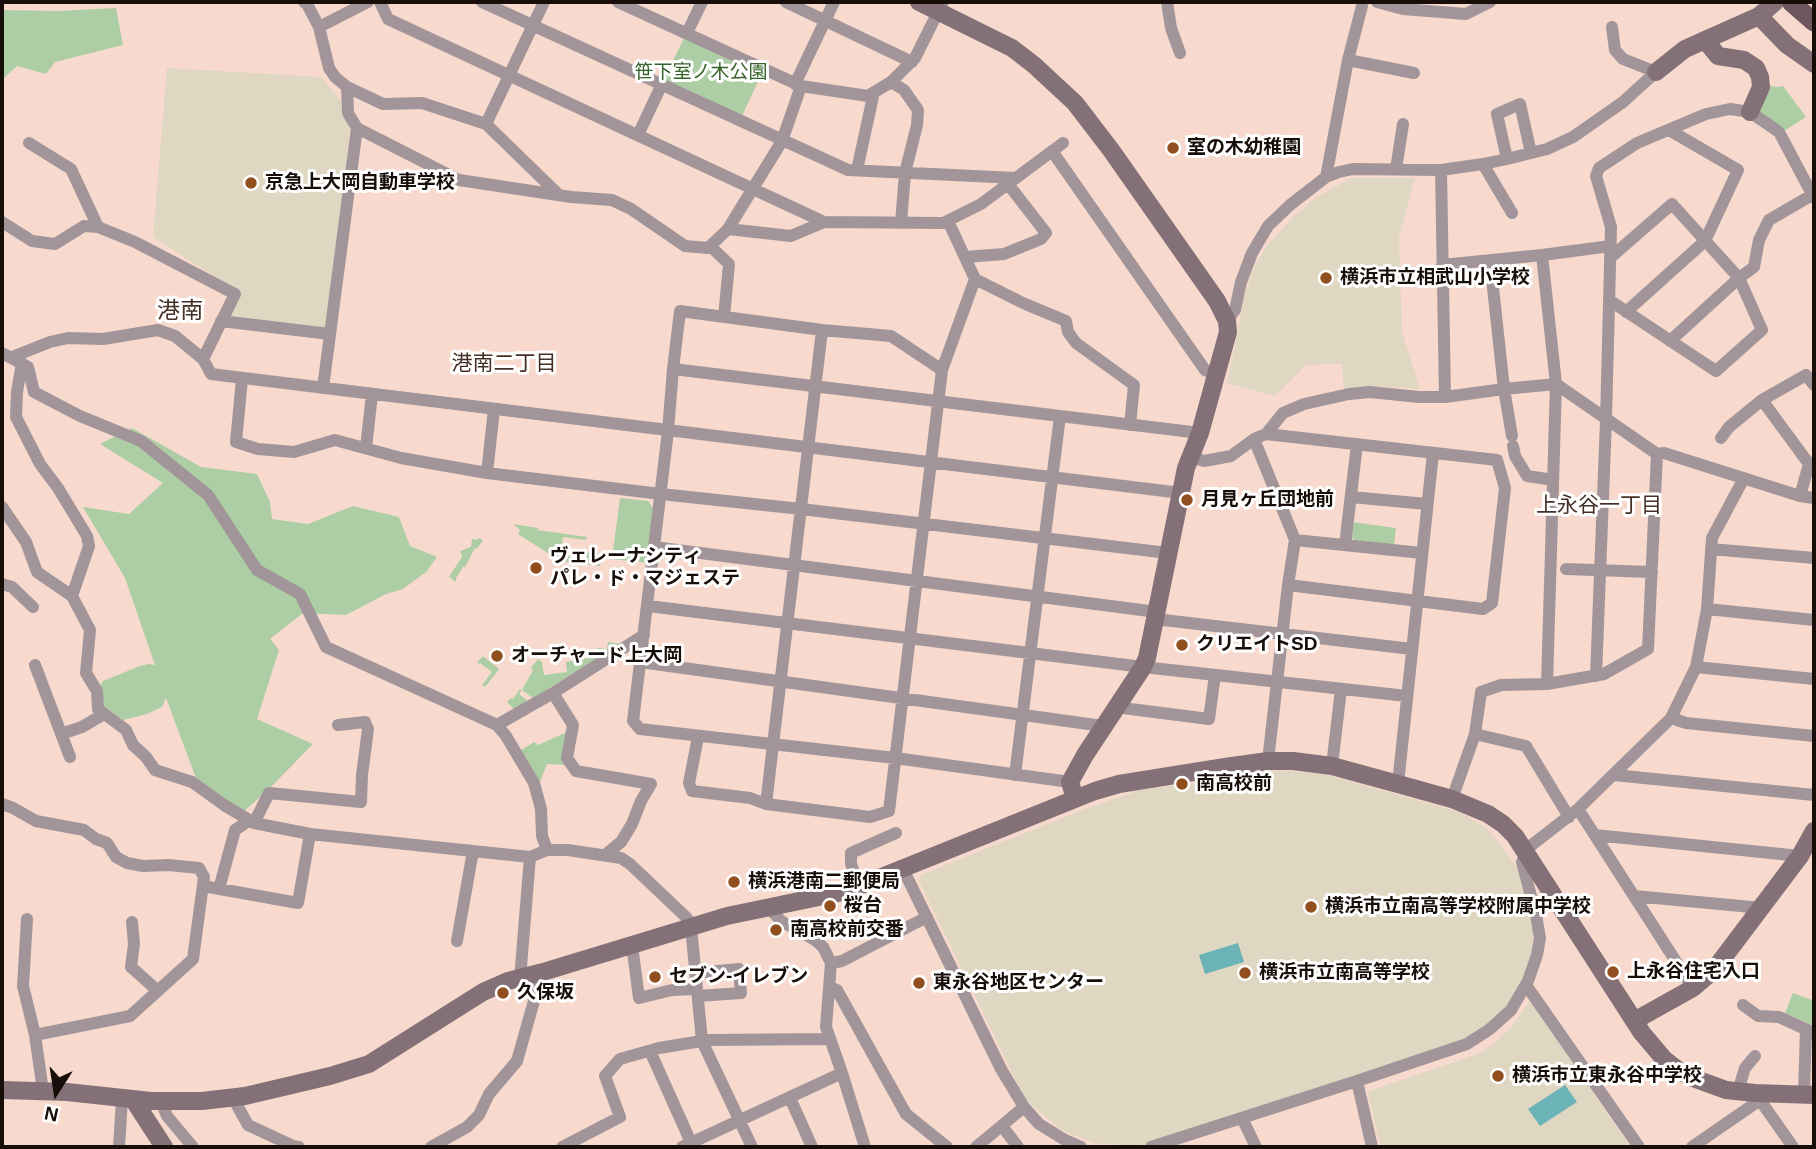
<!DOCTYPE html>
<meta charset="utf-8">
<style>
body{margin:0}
#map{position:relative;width:1816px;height:1149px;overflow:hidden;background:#f7dacd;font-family:Arial,sans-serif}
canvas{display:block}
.frame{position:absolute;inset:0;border:4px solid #170e09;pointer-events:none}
.north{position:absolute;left:21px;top:1058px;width:70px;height:70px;-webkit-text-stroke:5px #fff;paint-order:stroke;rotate:192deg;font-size:19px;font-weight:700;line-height:28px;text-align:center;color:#170e09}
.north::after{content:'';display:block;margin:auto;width:24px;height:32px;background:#170e09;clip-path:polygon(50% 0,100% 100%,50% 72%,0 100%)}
</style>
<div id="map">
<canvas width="1816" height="1149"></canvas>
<div class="frame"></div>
<div class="north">N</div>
</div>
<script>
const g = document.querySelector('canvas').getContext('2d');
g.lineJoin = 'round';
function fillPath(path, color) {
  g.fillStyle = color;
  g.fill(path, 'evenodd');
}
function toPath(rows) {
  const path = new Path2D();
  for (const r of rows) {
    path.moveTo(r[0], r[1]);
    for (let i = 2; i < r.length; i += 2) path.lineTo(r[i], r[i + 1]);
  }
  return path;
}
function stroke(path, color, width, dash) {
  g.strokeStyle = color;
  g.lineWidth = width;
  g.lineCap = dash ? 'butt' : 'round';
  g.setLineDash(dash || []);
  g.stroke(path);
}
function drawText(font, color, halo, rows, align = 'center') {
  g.font = font + ' Arial,"Noto Sans JP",sans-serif';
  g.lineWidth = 6;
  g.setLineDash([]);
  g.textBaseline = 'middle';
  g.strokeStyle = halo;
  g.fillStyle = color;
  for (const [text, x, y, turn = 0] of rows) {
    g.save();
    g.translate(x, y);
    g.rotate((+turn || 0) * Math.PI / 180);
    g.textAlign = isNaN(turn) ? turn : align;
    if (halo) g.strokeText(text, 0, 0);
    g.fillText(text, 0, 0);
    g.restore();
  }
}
const education = toPath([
 [167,68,321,77,341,101,350,129,327,331,229,316,239,292,153,237],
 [1351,178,1415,178,1399,237,1402,332,1420,389,1376,386,1344,390,1342,364,1306,365,1275,396,1227,383,1246,291,1255,265,1267,246,1293,217,1317,197],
 [1278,770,1324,774,1459,812,1487,828,1508,855,1515,866,1518,866,1534,923,1532,956,1519,991,1504,1015,1455,1048,1138,1146,1093,1143,1062,1130,1025,1099,919,881,921,875,1087,808,1140,790,1194,783,1209,778],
 [1529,1002,1532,1003,1630,1147,1381,1147,1368,1094,1369,1091,1478,1054,1492,1045,1513,1025]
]);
const green = toPath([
 [116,8,123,45,55,62,46,74,17,66,2,80,2,10,58,11],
 [684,38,761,75,742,116,663,81],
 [1765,85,1777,87,1783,86,1806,117,1784,131,1756,110],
 [132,428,201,467,257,474,270,502,272,519,308,524,353,506,399,517,410,546,437,557,426,572,403,589,386,594,346,615,303,613,270,639,279,650,257,719,313,744,268,790,242,813,197,781,166,698,162,707,147,714,123,720,103,705,101,684,103,681,140,666,149,664,155,665,125,578,83,507,129,514,163,483,100,444],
 [620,498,648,501,653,508,648,563,612,559],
 [1352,522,1396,528,1394,545,1354,540,1350,535],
 [513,524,538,528,538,530,587,537,586,540,563,537,560,554,581,557,582,551,601,554,600,566,560,561,518,534,520,530],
 [479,538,483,540,477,549,475,548,465,567,463,567,456,578,456,582,449,577,462,557,460,551,471,547,472,539,477,540],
 [608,642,620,644,533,698,522,690,519,694,528,701,514,709,507,702,511,698,513,699,520,689,522,690,533,670,531,668,538,659,542,662,544,675,567,672,566,662,589,658,598,648,607,649],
 [483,656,499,669,485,687,482,685,492,672,480,663,479,664,477,662],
 [567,732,565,765,547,764,540,782,521,750,534,742,538,745],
 [1793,993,1814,1001,1814,1026,1785,1013]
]);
const water = toPath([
 [1238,943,1244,962,1205,974,1199,955],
 [1565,1085,1577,1102,1540,1126,1528,1109]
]);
const street = toPath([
 [304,2,307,4,319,27],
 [368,2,319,27,329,68,335,77,347,87,348,113,357,128,459,180,571,197,612,200,631,209,685,246,708,248,728,229,782,141,801,86],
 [380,2,388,19,824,222,943,223,981,204,1063,143],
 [482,2,848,170,1016,178],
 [618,2,801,86,868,96,891,82,915,58,943,2],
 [786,2,912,62],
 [1167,2,1171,28,1180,53],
 [1377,2,1403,9,1466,14,1490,2],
 [687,33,702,2],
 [1348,60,1414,73],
 [891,82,904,90,918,110,917,125,905,173,901,223],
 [795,84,834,2],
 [347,87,383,104,422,103,486,124,558,194],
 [486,124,544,2],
 [638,135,662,84],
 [1052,151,1205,370,1216,374],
 [1507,159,1497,114,1520,104,1531,153],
 [1483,164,1512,213],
 [1396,169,1403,124],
 [857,170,874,92],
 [1441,170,1445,397],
 [1326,177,1348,60,1362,6],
 [2,222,32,241,55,244,84,226,98,227,71,169,29,143],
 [98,227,135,242,235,294,203,359],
 [728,229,791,236,824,222],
 [710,246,729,264,724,317],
 [1542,255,1556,384,1547,684],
 [965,257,1004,254,1041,239,1046,233,1008,184],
 [1490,260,1504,389,1512,436],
 [1442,265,1542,255,1611,246],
 [975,279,1023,303,1066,321,1068,332,1076,343,1134,385,1130,425],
 [1609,300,1716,371,1762,330,1739,278,1672,204,1610,258],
 [1626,312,1705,241,1738,170,1669,130],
 [221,321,330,334],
 [1227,321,1235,310,1241,282,1252,253,1268,226,1290,205,1326,177,1339,172,1353,169,1441,170,1483,164,1507,159,1547,149,1573,137,1623,102,1656,72,1623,59,1615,50,1612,27],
 [1670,341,1739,278,1754,267,1759,240,1769,220,1812,195],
 [2,353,28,367,34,392,80,416,141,441,208,495,257,570,300,594,326,647,497,725,506,736,534,783,541,809,542,836,547,850],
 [12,357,50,342,68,338,103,339,158,330,175,336,203,359,211,374,1181,493],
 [22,363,17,392,16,417,40,464,58,488,87,536,89,546,72,596],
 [673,369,1200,433],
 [942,370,891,336,822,330,680,311,673,369,668,431,633,721,640,729,895,758,1070,782],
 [242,379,236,442,258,449,294,452,335,440,401,458,487,473,661,494,801,509,1168,553],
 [323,388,357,128],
 [1762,400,1809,464,1800,496],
 [1266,434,1497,460,1505,488,1492,603,1483,609,1288,585],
 [1721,438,1729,427,1762,400,1806,375,1814,385],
 [1254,439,1295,540,1288,585,1268,761],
 [1513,446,1515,456,1527,476,1547,479],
 [366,448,372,394],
 [1190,457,1204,461,1231,456,1254,439,1266,434,1283,413,1304,404,1349,394,1370,392,1419,397,1445,397,1504,389,1556,384,1657,454,1664,453,1800,496,1814,498],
 [487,473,494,409],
 [1351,497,1427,504],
 [2,507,26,542,37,572,72,596,90,630,86,673,97,691,98,709,126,730,133,745,146,757,155,770,192,782,224,805,254,823,310,834],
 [1295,540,1422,553],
 [1345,545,1357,444],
 [654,547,1157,612],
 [1711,549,1814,558],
 [1566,569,1652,572],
 [2,584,12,587,33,607],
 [648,606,1143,667,1407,696],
 [1707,609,1814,620],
 [1155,619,1412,649],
 [640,662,1103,726],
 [35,665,70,757],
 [1696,667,1814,679],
 [1596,676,1606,420,1611,227,1596,176,1599,168,1637,143,1706,114,1730,109,1750,112,1779,132,1814,198],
 [553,693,573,725,567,758,576,771,651,784,641,801,632,824,621,842,605,855],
 [1115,707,1209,719,1215,675],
 [1671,718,1686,723,1814,736],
 [497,725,553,693,644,635],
 [61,734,82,727,104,714],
 [1475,734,1526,746,1569,817],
 [698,737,689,783,692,791,750,798,766,804,870,817,889,811,942,370,975,279,948,221],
 [1332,766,1341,689],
 [1015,775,1060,416],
 [1614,775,1814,795],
 [1398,784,1433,453],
 [1452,799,1475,734,1481,692,1501,685,1547,684,1604,674,1648,649,1657,454],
 [2,804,13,808,36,821,84,830,96,839,107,843,116,857,127,863,143,866,168,865,199,868,204,877,193,959,130,1016,35,1035],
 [766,804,822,330],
 [1578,809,1693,988],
 [254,823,269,793,361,802,362,775,368,729,365,722,338,725],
 [1595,835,1800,856],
 [1524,851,1578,809,1671,718,1696,667,1707,609,1712,538,1744,478],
 [903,869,1001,1069,1024,1107,1039,1124,1065,1140,1081,1147],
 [203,886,298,903,310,834,530,857,547,850,568,850,621,858,630,864,687,918,691,927,702,1041,752,1147],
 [859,886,851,864,851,853,896,833],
 [219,889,235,830,250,820],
 [1634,896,1762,908],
 [768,907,781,921,815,940,823,947,831,963,826,1027,842,1073,865,1147],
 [27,919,23,986,35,1035,43,1091],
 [132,922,134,944,131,967,158,991],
 [457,941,473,851],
 [632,945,639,998,672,990,697,989],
 [831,963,842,961,927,917],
 [695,973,739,969,741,993,698,996],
 [520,979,530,857],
 [1526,985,1639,1147],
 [830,987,837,990,906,1114,947,1147],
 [1743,1005,1758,1016,1779,1017,1814,1033],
 [650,1051,693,1147],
 [1738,1091,1745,1068,1755,1056],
 [1755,1093,1793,1147],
 [1804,1094,1806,1029],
 [233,1098,248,1125,293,1146,299,1147],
 [790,1098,812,1147],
 [161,1101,167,1116,193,1147],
 [1242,1118,1256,1147],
 [1002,1126,1018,1147],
 [119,1147,122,1099],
 [431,1147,467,1127,479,1115,489,1094,517,1061,534,1001,529,976],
 [562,1147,620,1117,605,1076,620,1059,659,1048,708,1040,830,1039],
 [682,1147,842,1073],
 [976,1147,1024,1107],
 [1151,1147,1357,1081],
 [1372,1147,1357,1081,1467,1044,1490,1029,1511,1010,1528,981,1537,955,1540,938,1536,915,1522,862,1526,854],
 [1692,1147,1760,1100]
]);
const secondary = toPath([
 [919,2,1012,48,1034,65,1075,103,1111,150,1217,301,1227,321,1228,332,1200,433,1186,468,1147,658,1143,667,1085,755,1070,782,1075,799],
 [1759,16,1787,45,1814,64],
 [1705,40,1718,56,1744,60,1756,68,1760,77,1761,87,1750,112],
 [1656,72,1685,49,1759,16,1775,2],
 [1634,1021,1693,988,1714,970,1800,856,1814,831],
 [2,1090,67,1092,151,1101,202,1101,245,1096,330,1076,369,1064,483,992,508,981,543,972,727,916,838,893,859,886,1095,791,1119,784,1225,767,1268,761,1293,761,1332,766,1398,784,1452,799,1488,814,1503,824,1515,836,1642,1033,1664,1059,1678,1070,1693,1078,1726,1090,1755,1093,1814,1095],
 [133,1099,164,1147]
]);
const primary = toPath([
 [1791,2,1814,22]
]);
const markers = [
 [1173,148,7,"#914f1e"],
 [251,183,7,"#914f1e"],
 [1326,278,7,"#914f1e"],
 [1187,500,7,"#914f1e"],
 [536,568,7,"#914f1e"],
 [1182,645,7,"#914f1e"],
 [497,656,7,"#914f1e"],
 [1182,784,7,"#914f1e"],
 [734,882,7,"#914f1e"],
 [830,906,7,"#914f1e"],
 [1311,907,7,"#914f1e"],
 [776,930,7,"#914f1e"],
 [1613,972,7,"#914f1e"],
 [1245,973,7,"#914f1e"],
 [655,977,7,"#914f1e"],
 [919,983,7,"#914f1e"],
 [503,993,7,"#914f1e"],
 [1498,1076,7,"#914f1e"]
];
const parkNames = [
 ["笹下室ノ木公園",701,73]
];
const poiNames = [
 ["室の木幼稚園",1187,148],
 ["京急上大岡自動車学校",265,183],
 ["横浜市立相武山小学校",1340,278],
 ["月見ヶ丘団地前",1201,500],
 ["ヴェレーナシティ",550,557],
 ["パレ・ド・マジェステ",550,579],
 ["クリエイトSD",1196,645],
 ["オーチャード上大岡",511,656],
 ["南高校前",1196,784],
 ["横浜港南二郵便局",748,882],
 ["桜台",844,906],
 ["横浜市立南高等学校附属中学校",1325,907],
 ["南高校前交番",790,930],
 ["上永谷住宅入口",1627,972],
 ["横浜市立南高等学校",1259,973],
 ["セブン-イレブン",669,977],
 ["東永谷地区センター",933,983],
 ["久保坂",517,993],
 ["横浜市立東永谷中学校",1512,1076]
];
const neighbourhoodNames = [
 ["港南二丁目",504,364],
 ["上永谷一丁目",1599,506]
];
const quarterNames = [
 ["港南",180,312]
];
fillPath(education, '#dfd7c1');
fillPath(green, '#adcea4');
fillPath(water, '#6bb3b7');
stroke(street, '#a29599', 12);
stroke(secondary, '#847177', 18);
stroke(primary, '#6e575e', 19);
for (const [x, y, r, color] of markers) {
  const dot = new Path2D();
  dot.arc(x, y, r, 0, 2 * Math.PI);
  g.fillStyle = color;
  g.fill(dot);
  stroke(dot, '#fff', 2.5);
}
drawText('19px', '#366329', '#fff', parkNames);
drawText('bold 19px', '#170e09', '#fff', poiNames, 'left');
drawText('21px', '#453025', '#fff', neighbourhoodNames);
drawText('23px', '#453025', '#fff', quarterNames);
</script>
